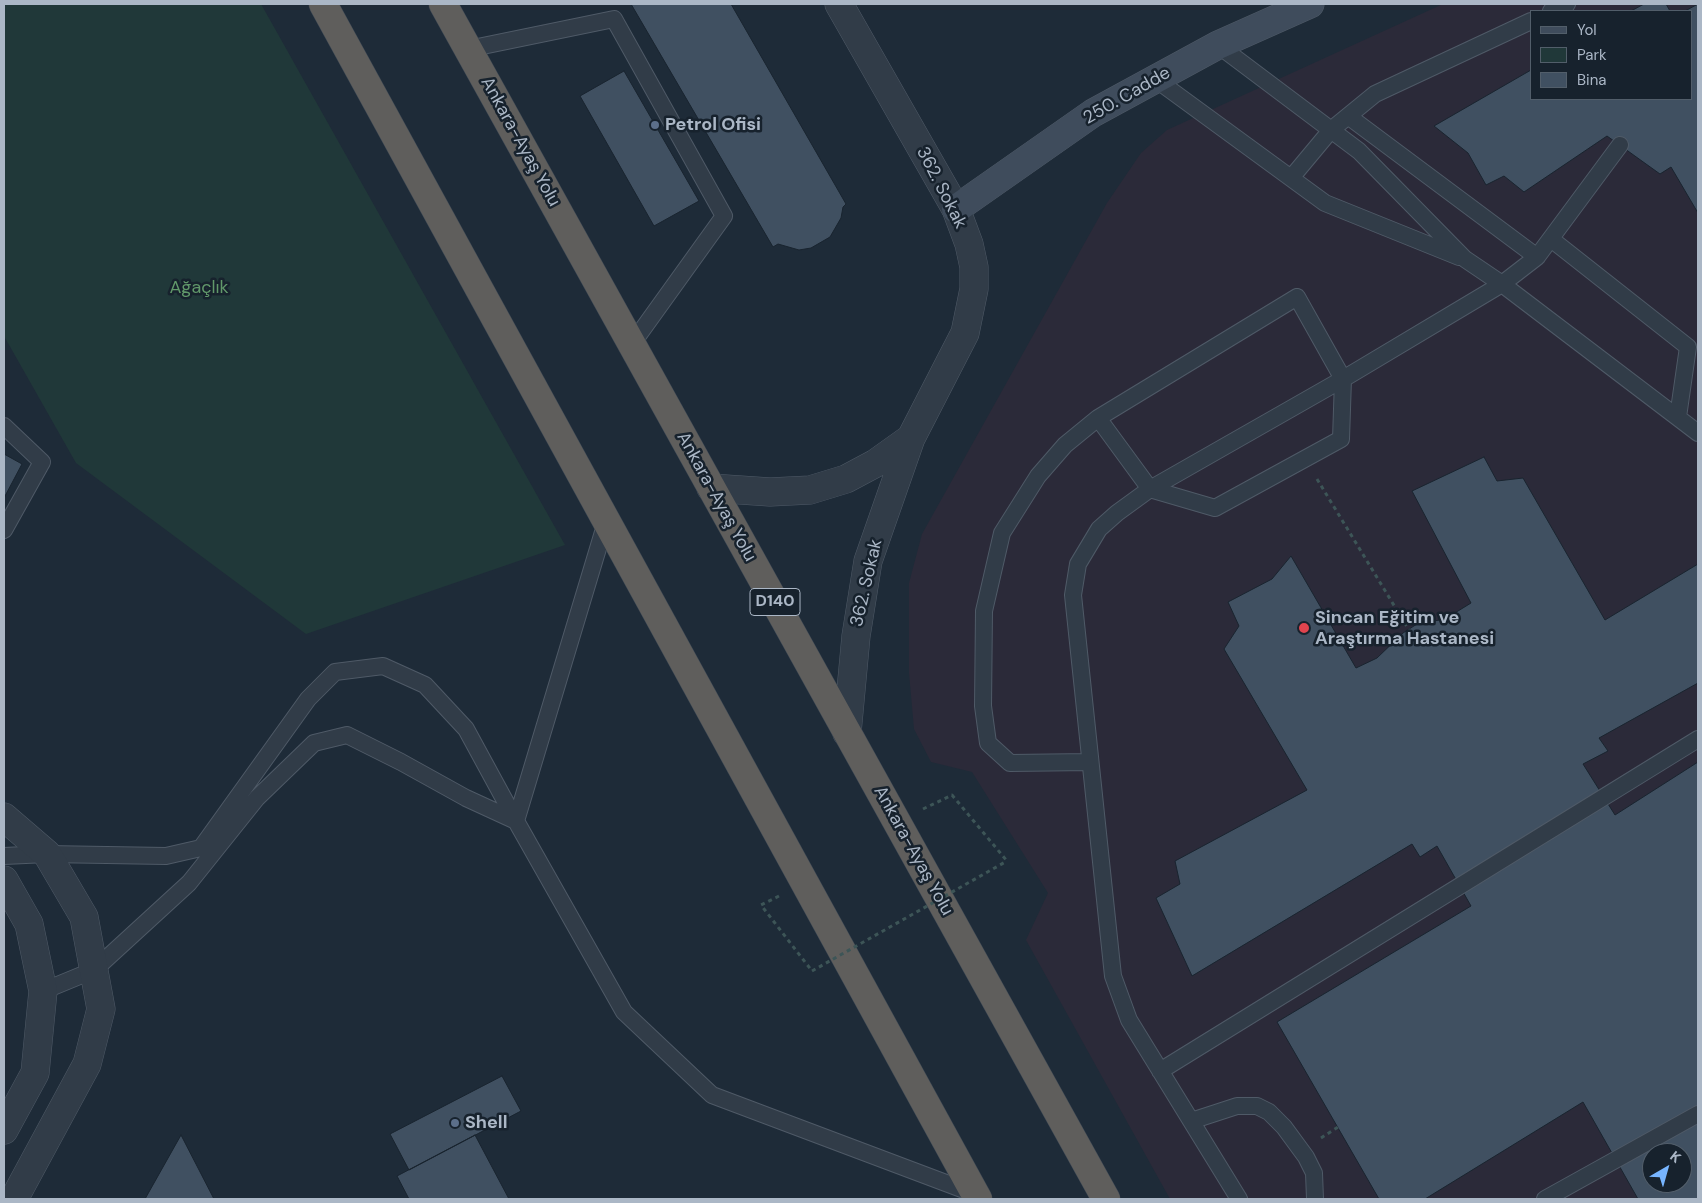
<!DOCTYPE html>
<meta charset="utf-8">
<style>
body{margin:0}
#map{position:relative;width:1702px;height:1203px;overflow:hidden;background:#1e2b38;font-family:"DM Sans",sans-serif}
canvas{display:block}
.frame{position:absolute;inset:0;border:5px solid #abb7c6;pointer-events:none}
.legend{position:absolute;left:1530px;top:10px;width:162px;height:90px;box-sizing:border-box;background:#17222d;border:1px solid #525e6a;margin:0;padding:6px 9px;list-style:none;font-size:15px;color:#abb7c6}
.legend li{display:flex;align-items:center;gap:10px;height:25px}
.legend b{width:25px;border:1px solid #525e6a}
.north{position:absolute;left:1642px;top:1143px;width:50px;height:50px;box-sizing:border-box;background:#17222d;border:1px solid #525e6a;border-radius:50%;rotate:38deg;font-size:14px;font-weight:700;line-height:20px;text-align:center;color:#abb7c6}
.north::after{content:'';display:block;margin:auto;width:18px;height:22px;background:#77b5ff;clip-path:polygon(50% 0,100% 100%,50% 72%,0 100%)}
</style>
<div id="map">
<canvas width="1702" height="1203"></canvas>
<div class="frame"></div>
<ul class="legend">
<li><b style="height:6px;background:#3f4c5c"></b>Yol</li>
<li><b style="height:14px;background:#203839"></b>Park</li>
<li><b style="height:14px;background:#405061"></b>Bina</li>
</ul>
<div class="north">K</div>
</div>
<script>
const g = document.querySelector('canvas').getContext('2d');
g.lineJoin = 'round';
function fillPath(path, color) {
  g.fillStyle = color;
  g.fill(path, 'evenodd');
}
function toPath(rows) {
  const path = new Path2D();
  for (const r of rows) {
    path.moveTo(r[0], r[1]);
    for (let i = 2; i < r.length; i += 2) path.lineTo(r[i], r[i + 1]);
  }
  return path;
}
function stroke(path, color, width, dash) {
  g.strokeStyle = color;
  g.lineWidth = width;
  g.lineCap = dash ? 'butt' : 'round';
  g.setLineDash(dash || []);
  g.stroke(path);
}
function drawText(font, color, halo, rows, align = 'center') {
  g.font = font + ' "DM Sans",sans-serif';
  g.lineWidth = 5;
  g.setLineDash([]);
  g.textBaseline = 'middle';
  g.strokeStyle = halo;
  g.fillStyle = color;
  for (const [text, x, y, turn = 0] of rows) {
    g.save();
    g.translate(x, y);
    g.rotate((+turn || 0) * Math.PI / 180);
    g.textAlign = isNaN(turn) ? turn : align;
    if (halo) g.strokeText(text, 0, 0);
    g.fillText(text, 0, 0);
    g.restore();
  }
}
const medical = toPath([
 [1443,4,1698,4,1698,1199,1170,1199,1026,940,1048,893,972,772,931,762,914,729,909,673,909,583,922,534,1107,203,1141,153,1167,130],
 [1531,11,1691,11,1691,99,1531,99],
 [1652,1153,1682,1153,1682,1183,1652,1183]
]);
const green = toPath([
 [4,4,261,4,565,545,306,634,76,463,4,336]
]);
const building = toPath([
 [631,4,731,4,846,204,843,207,841,218,830,237,811,248,799,250,778,244,773,247,631,4],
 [1644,4,1666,4,1670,11,1631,11,1644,4],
 [1698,4,1698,213,1671,167,1660,174,1607,136,1524,192,1504,176,1486,185,1468,153,1434,126,1531,70,1531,99,1691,99,1691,11,1685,11,1698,4],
 [624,71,699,201,654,226,580,96,624,71],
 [4,454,22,464,4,498,4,454],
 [1484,457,1497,481,1523,478,1605,620,1698,564,1698,683,1599,738,1608,751,1583,764,1615,815,1698,762,1698,1199,1638,1199,1583,1102,1425,1199,1379,1199,1277,1022,1471,906,1437,846,1420,857,1412,844,1192,976,1156,898,1180,884,1175,861,1307,790,1224,649,1239,626,1228,602,1272,579,1291,556,1356,668,1377,658,1403,633,1417,624,1445,619,1471,603,1412,491,1484,457],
 [1652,1153,1682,1153,1682,1183,1652,1183,1652,1153],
 [502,1076,521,1111,409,1170,390,1134,502,1076],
 [181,1135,214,1199,145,1199,181,1135],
 [475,1135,509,1199,409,1199,397,1176,475,1135]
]);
const path = toPath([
 [1317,479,1409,630],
 [923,809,952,795,1007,861],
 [779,896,761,905,812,971],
 [1321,1138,1338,1127]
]);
const service = toPath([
 [1551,11,1567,4],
 [1218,45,1359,151,1465,259,1502,284,1698,433],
 [468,49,614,19,724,216,632,344],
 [1154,78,1325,203,1459,257],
 [1348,116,1537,257,1620,145],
 [1291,178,1331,130,1375,94,1531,21],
 [1551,239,1688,347,1678,417],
 [1297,297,1343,379,1341,439,1215,508,1150,489,1098,418,1297,297],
 [4,426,42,462,4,530],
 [606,522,516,821,624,1012,712,1095,975,1194],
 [1090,762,1010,763,988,743,983,706,984,611,1002,533,1038,476,1065,445,1098,418],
 [4,856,47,854,166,856,201,848,308,699,335,672,383,666,425,685,466,729,516,821],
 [43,991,94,970,189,883,257,798,314,743,347,735,401,762,466,798,516,821],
 [1160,1071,1698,739],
 [1191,1121,1237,1106,1257,1106,1269,1112,1284,1127,1306,1157,1314,1173,1315,1199],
 [1239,1199,1129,1020,1113,976,1073,595,1078,564,1099,529,1117,513,1150,489,1343,379,1502,284,1537,257],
 [1545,1199,1698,1114]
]);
const minor = toPath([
 [839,4,956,209,969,244,974,267,974,289,965,333,911,438],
 [711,488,770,492,810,490,846,479,876,463,911,438,868,561,856,636,847,733]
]);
const tertiary = toPath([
 [4,817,47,854,84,917,101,1009,87,1064,14,1199],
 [4,880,29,924,43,991,35,1073,4,1130]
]);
const secondary = toPath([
 [956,209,1093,113,1218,45,1310,4]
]);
const trunk = toPath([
 [323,4,978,1199],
 [443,4,1106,1199]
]);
const pathBridge = toPath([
 [812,971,1007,861]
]);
const markers = [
 [655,125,5,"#5c6f8a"],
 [1304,628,6,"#e0444e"],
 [455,1123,5,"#5c6f8a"]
];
const shields = [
 [775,602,50]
];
const shieldNames = [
 ["D140",775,602]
];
const streetNames = [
 ["250. Cadde",1127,96,-30],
 ["Ankara-Ayaş Yolu",520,142,61],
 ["362. Sokak",941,188,63],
 ["Ankara-Ayaş Yolu",716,497,61],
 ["362. Sokak",867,583,-77],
 ["Ankara-Ayaş Yolu",913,851,61]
];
const poiNames = [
 ["Petrol Ofisi",665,125],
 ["Sincan Eğitim ve",1315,618],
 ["Araştırma Hastanesi",1315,639],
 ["Shell",465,1123]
];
const parkNames = [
 ["Ağaçlık",199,288]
];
fillPath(medical, '#2b2a39');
fillPath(green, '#203839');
fillPath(building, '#405061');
stroke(building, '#19242f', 1);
stroke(service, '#4f5a67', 18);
stroke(minor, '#4f5a67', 29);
stroke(tertiary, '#4f5a67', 29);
stroke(secondary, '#4f5a67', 29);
stroke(trunk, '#3c4753', 29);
stroke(path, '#3d5557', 3, [4, 4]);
stroke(service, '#313c48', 16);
stroke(minor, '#313c48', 28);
stroke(tertiary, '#313c48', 28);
stroke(secondary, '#3f4c5c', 28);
stroke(trunk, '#5f5e5c', 28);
stroke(pathBridge, '#3d5557', 3, [4, 4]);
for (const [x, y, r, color] of markers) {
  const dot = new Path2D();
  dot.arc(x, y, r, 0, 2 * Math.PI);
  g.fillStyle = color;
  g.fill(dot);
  stroke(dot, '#17222d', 2);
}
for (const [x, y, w] of shields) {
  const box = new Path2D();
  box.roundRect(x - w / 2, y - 13.5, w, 27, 4);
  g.fillStyle = '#17222d';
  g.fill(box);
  stroke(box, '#abb7c6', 1);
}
drawText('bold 16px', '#abb7c6', null, shieldNames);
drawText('18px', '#abb7c6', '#17222d', streetNames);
drawText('bold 18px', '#abb7c6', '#17222d', poiNames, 'left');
drawText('18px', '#61986a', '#17222d', parkNames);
</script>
